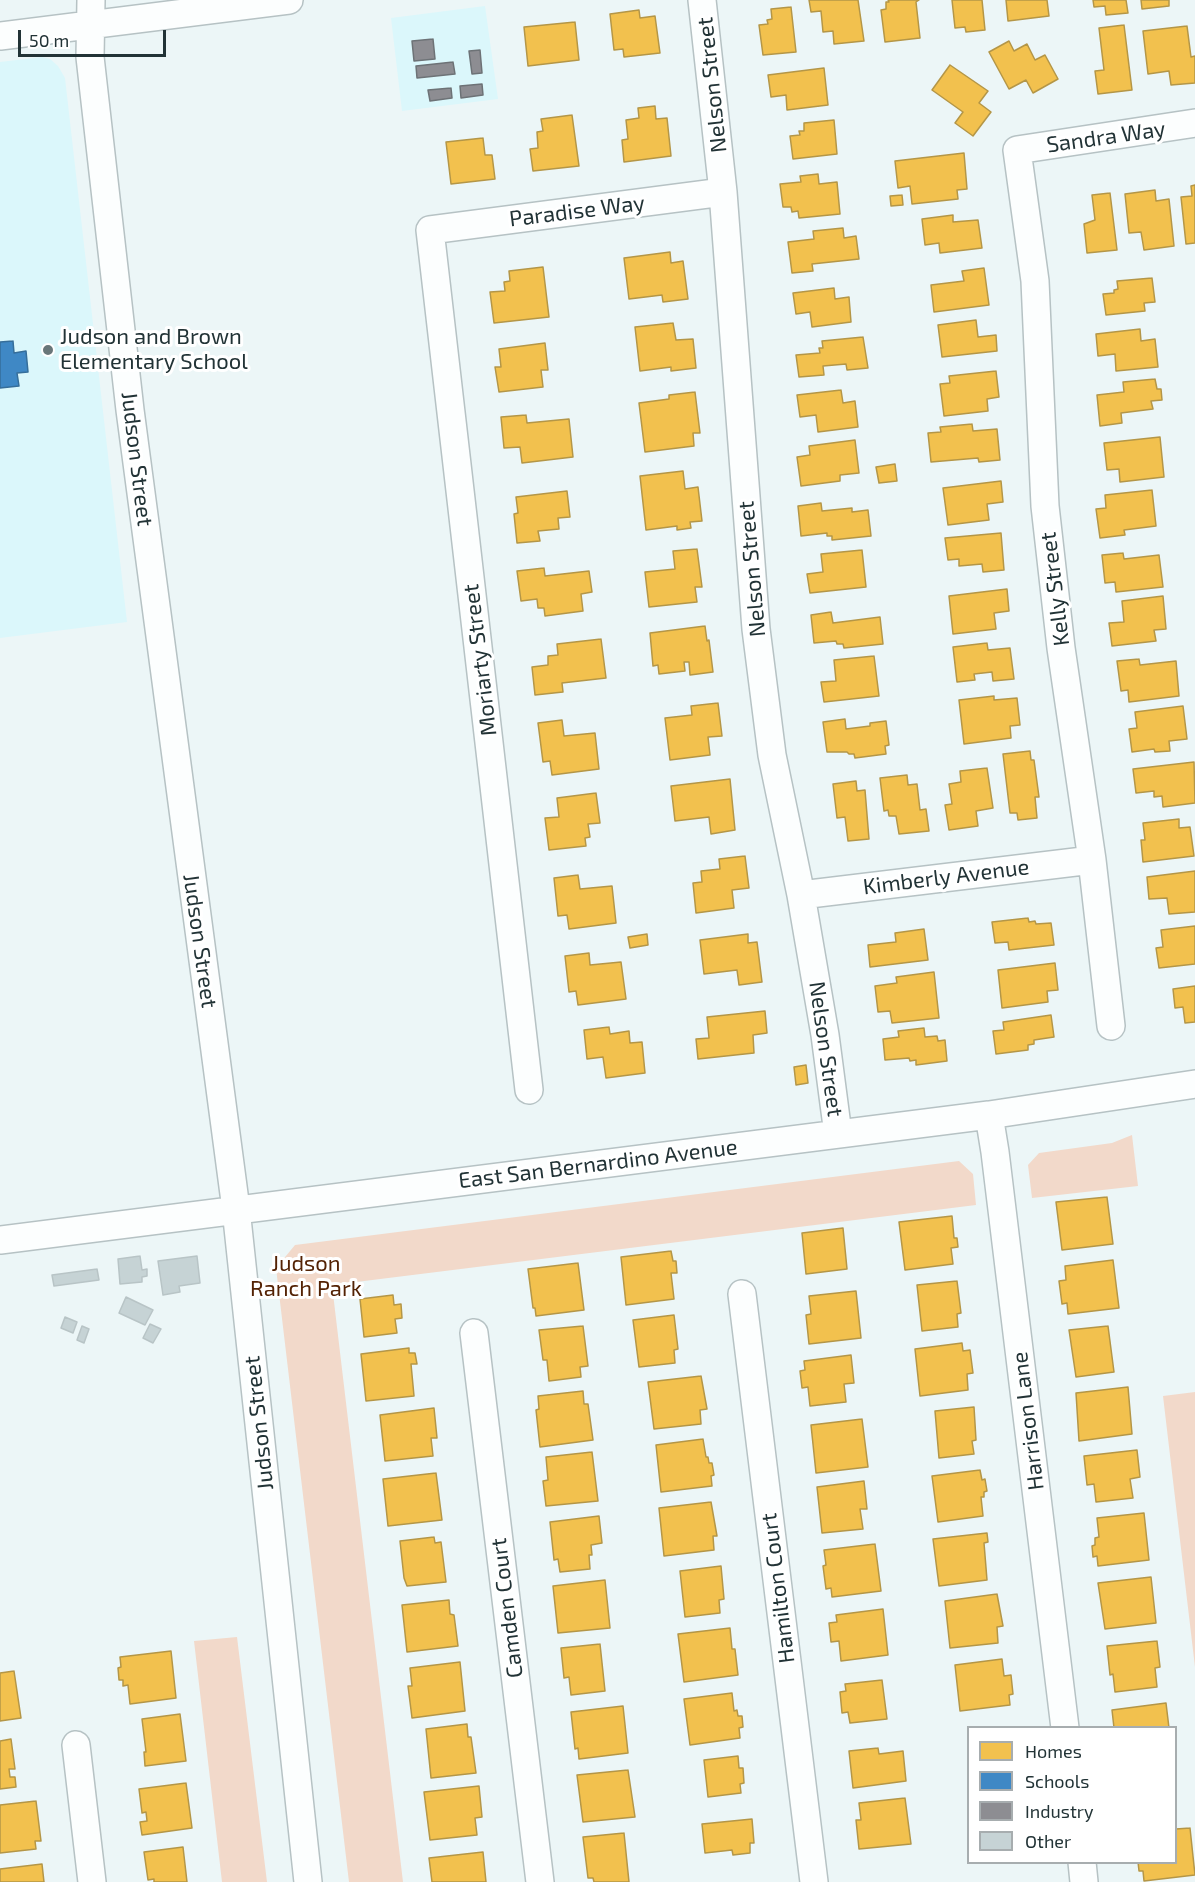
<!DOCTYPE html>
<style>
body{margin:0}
#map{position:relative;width:1195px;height:1882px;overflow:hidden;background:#ecf6f7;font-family:"Exo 2",sans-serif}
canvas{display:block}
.legend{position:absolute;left:967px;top:1726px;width:210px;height:138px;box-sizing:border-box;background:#fff;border:2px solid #a7adaf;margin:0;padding:8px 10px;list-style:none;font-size:18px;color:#223336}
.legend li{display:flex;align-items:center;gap:12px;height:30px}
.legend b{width:30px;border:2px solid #a7adaf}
.scale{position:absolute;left:18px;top:30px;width:148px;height:27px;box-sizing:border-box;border:3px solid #223336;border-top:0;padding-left:8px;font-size:18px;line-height:21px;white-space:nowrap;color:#223336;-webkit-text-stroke:4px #fff;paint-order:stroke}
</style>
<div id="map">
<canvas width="1195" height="1882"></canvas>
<ul class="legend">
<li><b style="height:16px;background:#f2c14e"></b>Homes</li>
<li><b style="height:16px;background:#3f88c5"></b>Schools</li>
<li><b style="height:16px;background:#8d8d92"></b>Industry</li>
<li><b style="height:16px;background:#c6d3d5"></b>Other</li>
</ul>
<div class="scale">50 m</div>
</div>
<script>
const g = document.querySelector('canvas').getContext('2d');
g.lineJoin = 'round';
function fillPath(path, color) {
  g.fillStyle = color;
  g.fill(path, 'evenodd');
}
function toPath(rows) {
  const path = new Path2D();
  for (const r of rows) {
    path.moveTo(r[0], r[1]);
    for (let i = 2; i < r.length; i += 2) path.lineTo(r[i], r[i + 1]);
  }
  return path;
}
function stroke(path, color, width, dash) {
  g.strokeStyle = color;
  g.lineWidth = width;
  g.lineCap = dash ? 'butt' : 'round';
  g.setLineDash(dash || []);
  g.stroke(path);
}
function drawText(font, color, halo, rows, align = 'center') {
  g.font = font + ' "Exo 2",sans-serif';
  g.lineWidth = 6;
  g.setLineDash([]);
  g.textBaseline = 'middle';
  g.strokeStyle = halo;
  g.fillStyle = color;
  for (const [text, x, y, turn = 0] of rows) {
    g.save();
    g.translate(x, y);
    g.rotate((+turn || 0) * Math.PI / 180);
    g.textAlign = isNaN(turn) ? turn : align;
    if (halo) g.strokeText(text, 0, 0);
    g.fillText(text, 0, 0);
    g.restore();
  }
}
const built = toPath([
 [485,6,498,99,402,111,391,18],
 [42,57,50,59,58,66,65,78,127,622,0,638,0,62]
]);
const green = toPath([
 [1132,1135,1138,1186,1032,1198,1028,1165,1039,1153,1112,1143],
 [959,1161,973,1174,976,1205,332,1285,403,1882,349,1882,276,1268,295,1245],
 [1195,1392,1195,1667,1163,1396],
 [237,1637,267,1882,222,1882,194,1641]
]);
const homes = toPath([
 [809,0,858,0,864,41,834,44,833,31,823,32,821,11,811,12,809,0],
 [888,0,919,0,916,2,920,38,885,42,881,10,886,9,886,2,889,2,888,0],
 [952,0,982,0,985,30,966,32,965,27,955,28,952,0],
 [1006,0,1047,0,1049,16,1008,21,1006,0],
 [1093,0,1126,0,1128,13,1106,15,1105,6,1094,7,1093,0],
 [1141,0,1169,0,1169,6,1142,9,1141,0],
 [791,7,796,52,763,55,759,25,768,24,767,20,772,19,771,9,791,7],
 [639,10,640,18,655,16,660,53,624,57,623,49,614,50,610,14,639,10],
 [575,22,579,60,528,66,524,27,575,22],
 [1124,25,1132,90,1098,94,1095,71,1104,70,1099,28,1124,25],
 [1187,26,1191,57,1195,56,1195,83,1171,85,1169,71,1148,74,1143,31,1187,26],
 [1009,41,1014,51,1027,44,1035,60,1045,55,1058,79,1033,93,1026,80,1009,89,989,52,1009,41],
 [950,65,988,91,979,103,991,112,973,136,955,123,963,112,932,90,950,65],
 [824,68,828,105,787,110,786,95,771,97,768,75,824,68],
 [655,106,656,119,667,118,671,156,624,162,622,140,628,139,626,120,639,118,638,108,655,106],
 [572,115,579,166,533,171,530,149,538,148,537,132,543,131,541,119,572,115],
 [834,120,837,154,793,159,790,136,800,135,799,131,804,131,804,123,834,120],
 [483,138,485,155,492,155,495,179,451,184,446,142,483,138],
 [964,153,967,189,957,190,958,199,912,204,910,186,898,188,895,161,964,153],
 [818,174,819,184,837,182,840,214,799,218,798,211,792,212,791,207,783,207,780,184,801,182,800,176,818,174],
 [1195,185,1195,243,1186,244,1181,197,1192,196,1191,186,1195,185],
 [1155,190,1156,201,1169,199,1174,246,1144,250,1141,232,1129,233,1125,194,1155,190],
 [1110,193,1117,250,1087,253,1084,224,1095,220,1092,195,1110,193],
 [902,195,903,205,891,206,890,196,902,195],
 [953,215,953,222,978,220,982,248,940,253,939,243,925,245,922,219,953,215],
 [843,228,844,238,856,236,859,259,812,264,813,271,792,273,788,242,814,239,813,231,843,228],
 [670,252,671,263,683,261,688,299,663,302,662,295,629,299,624,258,670,252],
 [543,267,549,317,494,323,490,292,505,291,504,282,510,281,509,271,543,267],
 [984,268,989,305,934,312,931,285,964,281,962,271,984,268],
 [1152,278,1155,302,1144,303,1145,311,1106,315,1103,294,1114,293,1114,290,1118,289,1117,281,1152,278],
 [834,288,835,299,849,297,851,322,812,327,810,312,796,314,793,293,834,288],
 [976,320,978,337,996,335,997,351,942,357,938,325,976,320],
 [673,323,676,340,693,339,696,368,671,371,671,367,640,371,635,327,673,323],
 [1140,329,1141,341,1155,339,1158,367,1116,371,1115,354,1098,356,1096,334,1140,329],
 [863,337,868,368,847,370,846,364,823,366,824,375,799,377,796,355,820,353,819,348,823,348,822,341,863,337],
 [545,343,548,370,541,370,543,387,499,392,495,367,501,367,499,349,545,343],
 [996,371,999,397,987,399,988,411,944,416,940,384,950,383,949,376,996,371],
 [1155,379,1157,389,1161,389,1162,400,1151,401,1153,409,1121,413,1122,423,1100,426,1097,395,1124,392,1123,382,1155,379],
 [841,390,843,403,855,401,858,427,818,432,816,415,800,417,797,395,841,390],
 [695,392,700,433,693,433,694,446,645,452,639,403,669,399,669,395,695,392],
 [526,415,527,423,569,419,573,457,522,463,520,447,504,448,501,417,526,415],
 [972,424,973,431,997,429,1000,460,979,462,978,458,931,462,928,433,941,432,940,427,972,424],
 [1160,437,1164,477,1120,482,1119,469,1107,470,1104,443,1160,437],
 [855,440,859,473,840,475,840,481,801,486,797,457,810,455,809,446,855,440],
 [895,464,897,481,879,483,876,467,895,464],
 [683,471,685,489,698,487,702,521,690,522,691,528,677,530,677,526,646,530,640,476,683,471],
 [1001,481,1003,502,987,504,989,520,948,525,943,488,1001,481],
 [1152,490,1156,526,1124,530,1125,535,1100,538,1096,509,1106,508,1105,495,1152,490],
 [567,491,570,517,558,518,559,529,538,531,540,541,517,543,514,514,518,513,516,497,567,491],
 [821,503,822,511,852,508,852,512,868,510,871,536,832,540,832,536,827,536,827,533,801,536,798,506,821,503],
 [1001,533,1004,570,983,572,982,564,959,566,959,559,948,560,945,538,1001,533],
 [697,549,702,587,695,587,697,602,649,607,645,572,675,569,673,551,697,549],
 [862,550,866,587,810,593,807,574,823,572,821,554,862,550],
 [1123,553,1124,559,1159,555,1163,587,1116,592,1115,582,1105,583,1102,555,1123,553],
 [544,568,545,576,589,571,592,592,581,594,583,611,545,616,544,608,538,608,537,599,521,601,517,571,544,568],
 [1007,589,1009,611,994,613,996,629,953,634,949,596,1007,589],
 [1163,596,1166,629,1154,630,1156,641,1112,646,1109,623,1124,622,1122,601,1163,596],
 [831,612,833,623,880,617,883,644,844,648,843,644,837,644,836,641,814,643,811,615,831,612],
 [705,626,707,641,709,640,713,672,690,675,689,662,684,662,685,671,659,674,658,665,653,666,650,633,705,626],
 [601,639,606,678,562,683,563,692,535,695,532,667,548,665,548,656,558,655,557,644,601,639],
 [987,643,988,650,1010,648,1014,679,993,681,992,672,974,674,975,680,957,682,953,647,987,643],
 [874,656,879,696,824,702,821,682,836,681,834,660,874,656],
 [1139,659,1140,665,1176,661,1179,696,1129,702,1128,690,1121,691,1117,661,1139,659],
 [994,696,994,700,1017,698,1020,725,1010,726,1011,738,964,744,959,700,994,696],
 [718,703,722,736,708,737,710,755,670,760,665,718,692,715,691,706,718,703],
 [1183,706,1187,739,1169,741,1170,751,1155,752,1154,749,1132,752,1129,729,1137,728,1135,712,1183,706],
 [845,719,846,729,870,726,870,723,886,721,889,745,885,746,886,754,855,758,854,754,849,754,847,752,827,752,823,722,845,719],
 [562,720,564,736,595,733,599,769,552,775,550,761,543,762,538,723,562,720],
 [1030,751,1031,760,1034,760,1039,797,1035,797,1037,818,1018,820,1017,813,1010,813,1003,754,1030,751],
 [1194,762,1195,803,1163,807,1162,796,1154,797,1154,791,1136,793,1133,769,1194,762],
 [987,768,993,808,976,811,978,826,949,830,945,805,952,804,949,784,961,782,960,771,987,768],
 [907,775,908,785,917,784,920,810,926,809,929,831,899,834,896,816,889,816,888,810,884,811,880,778,907,775],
 [730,779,735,830,711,834,709,817,675,821,671,786,730,779],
 [856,781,857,791,865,790,869,839,848,841,845,817,837,818,833,784,856,781],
 [596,793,600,823,588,824,590,837,585,838,586,846,549,850,545,818,559,817,557,798,596,793],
 [1179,819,1179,828,1190,827,1194,856,1143,862,1141,840,1145,840,1143,823,1179,819],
 [745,856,749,888,732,890,734,908,696,913,693,883,702,882,701,871,720,869,719,859,745,856],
 [1195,871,1195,912,1169,914,1167,898,1149,899,1147,877,1195,871],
 [578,875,580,889,612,886,616,923,569,929,567,915,558,916,554,878,578,875],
 [1028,918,1029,922,1035,921,1036,924,1051,923,1054,945,1009,950,1008,942,995,943,992,922,1028,918],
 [1195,926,1195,964,1159,968,1156,948,1163,947,1161,930,1195,926],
 [924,929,928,960,870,967,868,945,896,942,895,933,924,929],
 [647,934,648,945,630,948,628,937,647,934],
 [748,934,748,943,757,942,762,982,739,985,737,970,704,974,700,940,748,934],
 [589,953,590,965,621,962,626,999,578,1005,576,991,569,992,565,956,589,953],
 [1055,963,1058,990,1047,991,1048,1002,1002,1008,998,970,1055,963],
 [934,972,939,1018,892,1023,890,1011,878,1012,875,986,897,983,896,977,934,972],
 [1195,986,1195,1022,1185,1023,1183,1007,1175,1008,1173,989,1195,986],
 [765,1011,767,1033,753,1035,754,1053,698,1059,696,1039,709,1038,707,1017,765,1011],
 [1051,1015,1054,1037,1034,1040,1034,1044,1028,1045,1028,1050,996,1054,993,1031,1004,1030,1003,1022,1051,1015],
 [609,1027,610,1034,629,1031,630,1043,642,1042,645,1073,606,1078,603,1057,587,1059,584,1030,609,1027],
 [924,1028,925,1037,937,1036,938,1041,945,1040,947,1061,916,1065,916,1060,910,1061,909,1058,885,1060,883,1039,899,1037,898,1031,924,1028],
 [806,1065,808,1083,796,1085,794,1067,806,1065],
 [1107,1197,1113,1244,1062,1250,1056,1202,1107,1197],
 [952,1216,954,1238,957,1238,958,1247,951,1248,953,1264,905,1270,899,1222,952,1216],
 [843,1228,847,1269,806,1274,802,1233,843,1228],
 [671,1251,673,1261,676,1261,677,1273,671,1273,674,1299,626,1305,621,1257,671,1251],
 [1113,1260,1119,1308,1068,1314,1067,1303,1062,1304,1059,1281,1066,1280,1065,1266,1113,1260],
 [578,1263,584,1310,536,1316,535,1308,533,1308,528,1269,578,1263],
 [957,1281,961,1313,957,1314,958,1327,922,1331,917,1285,957,1281],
 [856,1291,861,1338,809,1344,806,1315,811,1314,809,1296,856,1291],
 [393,1295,394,1305,401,1304,402,1318,395,1319,397,1333,364,1337,360,1299,393,1295],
 [674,1315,678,1349,674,1350,675,1363,639,1367,633,1320,674,1315],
 [583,1326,588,1366,580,1367,581,1377,549,1381,547,1360,543,1360,539,1330,583,1326],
 [1108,1326,1114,1372,1076,1377,1069,1330,1108,1326],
 [962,1343,963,1351,970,1350,973,1373,967,1374,968,1390,920,1396,915,1349,962,1343],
 [409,1348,409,1353,415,1353,417,1364,411,1364,414,1396,366,1401,361,1354,409,1348],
 [851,1355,854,1383,844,1384,846,1402,810,1406,808,1387,802,1388,800,1371,805,1370,804,1361,851,1355],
 [701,1376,707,1409,700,1410,701,1424,654,1429,648,1382,701,1376],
 [1128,1387,1132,1434,1079,1441,1076,1393,1128,1387],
 [583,1391,584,1404,588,1404,593,1440,540,1447,536,1410,539,1409,538,1396,583,1391],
 [974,1407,976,1440,972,1441,974,1454,939,1458,935,1411,974,1407],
 [434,1408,437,1438,431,1438,433,1456,385,1461,380,1415,434,1408],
 [862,1419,868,1467,816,1473,811,1425,862,1419],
 [703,1439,706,1457,708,1457,709,1463,712,1463,714,1475,711,1476,712,1486,661,1492,656,1445,703,1439],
 [1137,1450,1140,1477,1130,1479,1133,1498,1096,1502,1094,1484,1087,1485,1084,1456,1137,1450],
 [592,1452,598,1501,546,1506,543,1481,548,1480,546,1457,592,1452],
 [980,1470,982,1480,985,1479,987,1491,984,1492,984,1497,981,1497,983,1516,938,1522,932,1476,980,1470],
 [436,1473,442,1520,388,1526,383,1479,436,1473],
 [864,1481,867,1509,860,1509,863,1529,822,1533,817,1487,864,1481],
 [711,1502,717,1536,713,1536,714,1550,664,1556,659,1508,711,1502],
 [1144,1513,1149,1560,1098,1566,1097,1556,1093,1557,1092,1546,1095,1545,1095,1538,1099,1537,1097,1518,1144,1513],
 [599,1516,602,1543,591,1545,592,1555,589,1555,590,1569,560,1572,558,1559,554,1560,550,1522,599,1516],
 [987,1533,988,1542,984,1543,987,1580,939,1586,933,1539,987,1533],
 [434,1537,435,1543,441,1542,446,1582,407,1586,404,1578,400,1541,434,1537],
 [875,1544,881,1591,832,1597,831,1588,826,1589,823,1566,826,1565,824,1550,875,1544],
 [721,1566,724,1599,719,1600,720,1613,685,1617,680,1571,721,1566],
 [1151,1577,1156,1623,1105,1629,1098,1583,1151,1577],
 [605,1580,610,1628,558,1633,553,1586,605,1580],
 [997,1594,1003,1626,997,1627,998,1643,950,1648,945,1601,997,1594],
 [449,1600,450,1614,454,1615,458,1646,407,1652,402,1605,449,1600],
 [883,1609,888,1655,841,1661,839,1641,831,1642,829,1623,837,1622,836,1615,883,1609],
 [730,1628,732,1649,735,1649,738,1675,684,1682,678,1634,730,1628],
 [1157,1641,1160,1667,1155,1668,1157,1687,1115,1692,1113,1674,1110,1675,1107,1646,1157,1641],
 [600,1644,605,1691,571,1695,569,1677,564,1678,561,1648,600,1644],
 [171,1651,176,1698,130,1704,128,1685,123,1686,123,1680,119,1680,118,1668,121,1667,120,1657,171,1651],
 [1002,1659,1004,1676,1011,1675,1013,1694,1009,1695,1010,1705,960,1711,955,1665,1002,1659],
 [460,1662,465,1711,412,1718,408,1686,412,1686,410,1668,460,1662],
 [14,1671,21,1718,0,1721,0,1673,14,1671],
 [882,1680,887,1719,850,1723,848,1712,842,1713,840,1692,846,1691,845,1684,882,1680],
 [732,1693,734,1711,737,1710,738,1716,742,1716,743,1727,739,1728,740,1738,690,1745,684,1699,732,1693],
 [1166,1703,1169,1728,1114,1728,1112,1710,1166,1703],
 [623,1706,628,1753,579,1759,578,1748,575,1749,571,1712,623,1706],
 [180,1714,186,1761,145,1766,144,1752,146,1752,142,1719,180,1714],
 [467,1724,468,1737,471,1737,476,1773,431,1778,426,1729,467,1724],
 [11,1739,15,1769,9,1769,10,1777,15,1777,16,1787,0,1789,0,1741,11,1739],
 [878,1748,879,1754,903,1751,906,1781,853,1788,849,1751,878,1748],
 [738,1756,739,1768,743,1768,744,1783,740,1784,741,1793,708,1797,704,1760,738,1756],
 [628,1770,635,1817,583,1822,577,1775,628,1770],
 [186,1783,192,1828,142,1835,140,1822,147,1821,146,1812,142,1813,139,1789,186,1783],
 [479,1786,482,1817,475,1818,477,1835,430,1840,424,1792,479,1786],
 [905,1798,911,1844,859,1849,856,1820,861,1820,859,1803,905,1798],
 [36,1801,41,1841,35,1841,36,1849,0,1853,0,1805,36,1801],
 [752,1819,754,1843,750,1843,750,1853,733,1855,732,1850,705,1853,702,1824,752,1819],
 [1190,1828,1195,1875,1144,1881,1143,1871,1139,1871,1138,1862,1176,1862,1176,1829,1190,1828],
 [624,1833,629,1882,594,1882,593,1878,588,1878,583,1837,624,1833],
 [183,1847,187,1882,154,1882,154,1879,148,1880,144,1852,183,1847],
 [483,1852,486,1882,432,1882,429,1858,483,1852],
 [42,1864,44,1882,0,1882,0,1869,42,1864]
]);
const schools = toPath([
 [13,341,14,353,26,351,28,372,17,373,19,386,0,388,0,342,13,341]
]);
const industry = toPath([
 [433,39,435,59,414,61,412,41,433,39],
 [480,50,482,73,472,74,469,51,480,50],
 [453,62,455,74,417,78,416,66,453,62],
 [482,84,483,95,461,98,460,86,482,84],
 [451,88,452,98,430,101,428,90,451,88]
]);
const building = toPath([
 [140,1256,142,1270,147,1269,147,1276,142,1277,142,1282,120,1284,118,1259,140,1256],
 [197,1256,200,1283,179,1286,180,1292,163,1295,158,1261,197,1256],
 [97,1269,99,1280,54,1286,52,1275,97,1269],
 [126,1297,153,1310,145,1325,119,1313,126,1297],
 [65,1317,77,1322,73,1333,61,1328,65,1317],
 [150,1324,161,1329,153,1343,143,1338,150,1324],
 [82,1326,89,1329,84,1343,77,1340,82,1326]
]);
const minor = toPath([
 [91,0,90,57,130,410,236,1209,308,1882],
 [702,0,723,192,756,629,772,755,801,895,825,1035,838,1134],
 [0,36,289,0],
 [801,895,1092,860],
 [1111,1026,1092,860,1061,648,1045,506,1035,281,1017,150,1195,123],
 [529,1090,430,230,723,192],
 [989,1115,995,1152,1065,1728],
 [0,1240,989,1115,1195,1084],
 [742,1294,814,1882],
 [474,1333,540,1882],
 [76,1745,92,1882],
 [1082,1862,1084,1882]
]);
const markers = [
 [48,350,6,"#69777a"]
];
const streetNames = [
 ["Nelson Street",712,85,-96],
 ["Sandra Way",1106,137,-8],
 ["Paradise Way",577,211,-7],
 ["Judson Street",137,459,83],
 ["Nelson Street",752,569,-95],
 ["Kelly Street",1055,589,-97],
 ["Moriarty Street",480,660,-97],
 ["Kimberly Avenue",946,877,-7],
 ["Judson Street",200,941,82],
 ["Nelson Street",826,1049,82],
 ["East San Bernardino Avenue",598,1164,-7],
 ["Harrison Lane",1028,1421,-97],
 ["Judson Street",259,1423,-96],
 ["Hamilton Court",778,1588,-97],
 ["Camden Court",507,1608,-97]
];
const poiNames = [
 ["Judson and Brown",60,337],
 ["Elementary School",60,362]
];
const parkNames = [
 ["Judson",306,1264],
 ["Ranch Park",306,1289]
];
fillPath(built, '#dbf7fb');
fillPath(green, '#f2d9ca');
fillPath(homes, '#f2c14e');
stroke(homes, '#b49647', 1.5);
fillPath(schools, '#3f88c5');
stroke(schools, '#366e9a', 1.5);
fillPath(industry, '#8d8d92');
stroke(industry, '#6d7276', 1.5);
fillPath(building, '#c6d3d5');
stroke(building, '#b8c4c6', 1.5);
stroke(minor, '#b6c2c4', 30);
stroke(minor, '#fcfefe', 27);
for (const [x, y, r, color] of markers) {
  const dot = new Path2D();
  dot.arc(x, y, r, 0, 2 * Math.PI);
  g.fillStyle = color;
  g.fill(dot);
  stroke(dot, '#fff', 2);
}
drawText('22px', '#223336', '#fff', streetNames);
drawText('22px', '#223336', '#fff', poiNames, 'left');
drawText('22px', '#532204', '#fff', parkNames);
</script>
